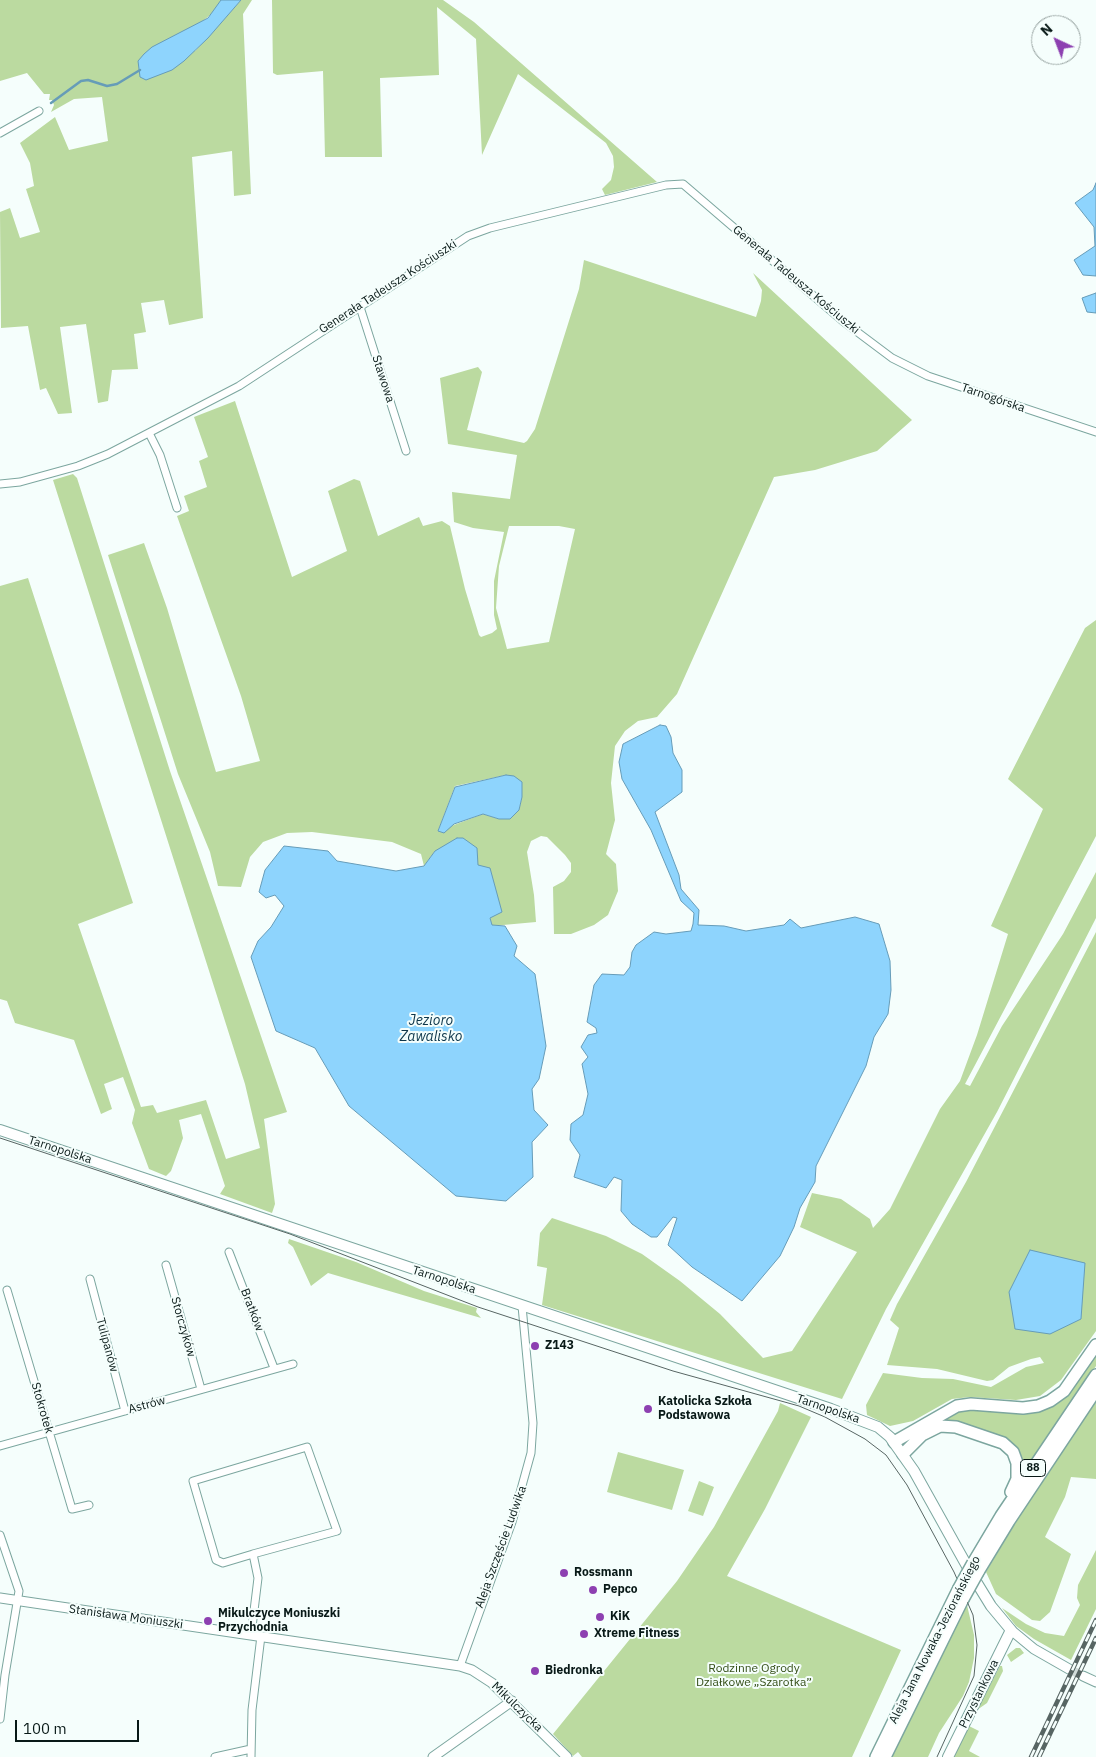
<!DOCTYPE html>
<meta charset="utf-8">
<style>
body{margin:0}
#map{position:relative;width:1096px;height:1757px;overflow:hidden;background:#f5fefc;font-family:"IBM Plex Sans",sans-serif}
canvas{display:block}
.north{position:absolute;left:1031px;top:15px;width:50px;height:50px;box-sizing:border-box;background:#f5fefc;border:1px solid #96a2a0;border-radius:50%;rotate:317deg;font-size:14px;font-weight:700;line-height:20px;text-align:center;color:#081917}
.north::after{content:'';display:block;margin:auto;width:18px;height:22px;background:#8d40b1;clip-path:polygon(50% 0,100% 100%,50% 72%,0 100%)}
.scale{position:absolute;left:15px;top:1720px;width:124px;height:22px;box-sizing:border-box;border:2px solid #081917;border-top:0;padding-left:6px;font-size:15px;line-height:18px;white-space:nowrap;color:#081917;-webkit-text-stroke:4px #f5fefc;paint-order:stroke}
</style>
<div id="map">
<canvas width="1096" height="1757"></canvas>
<div class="north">N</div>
<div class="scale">100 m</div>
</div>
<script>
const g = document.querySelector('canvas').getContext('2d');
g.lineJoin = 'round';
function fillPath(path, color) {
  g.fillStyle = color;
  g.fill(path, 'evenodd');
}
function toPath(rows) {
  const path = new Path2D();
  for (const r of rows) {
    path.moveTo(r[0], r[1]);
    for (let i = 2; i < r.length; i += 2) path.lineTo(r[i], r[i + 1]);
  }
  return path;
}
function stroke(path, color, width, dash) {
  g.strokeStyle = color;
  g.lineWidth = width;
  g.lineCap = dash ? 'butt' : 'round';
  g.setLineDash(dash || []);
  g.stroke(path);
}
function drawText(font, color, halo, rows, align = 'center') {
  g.font = font + ' "IBM Plex Sans",sans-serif';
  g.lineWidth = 4;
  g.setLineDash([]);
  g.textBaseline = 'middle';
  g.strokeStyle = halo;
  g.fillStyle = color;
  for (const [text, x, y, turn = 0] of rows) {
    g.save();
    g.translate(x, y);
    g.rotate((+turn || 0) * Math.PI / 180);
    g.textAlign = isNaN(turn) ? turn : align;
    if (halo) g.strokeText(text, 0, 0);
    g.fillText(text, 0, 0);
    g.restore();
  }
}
const green = toPath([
 [0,0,221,0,216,10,197,26,195,51,241,0,252,0,243,14,251,194,234,196,232,151,192,157,203,318,169,325,164,300,141,303,146,332,134,334,138,369,112,370,108,401,98,403,86,324,60,327,72,413,58,414,46,388,40,390,28,326,1,328,0,212,10,208,20,238,40,232,26,189,34,186,30,163,20,143,55,117,69,150,108,141,102,97,74,99,51,112,54,105,52,100,49,100,50,94,44,94,27,73,0,81],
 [272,0,443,0,474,22,657,182,605,195,602,189,611,180,614,167,613,156,606,143,518,74,482,155,476,39,437,7,439,75,380,78,382,157,325,157,323,71,277,75,273,73],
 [584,260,756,317,761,301,762,290,753,273,912,420,877,451,815,470,774,477,677,694,657,717,638,721,625,731,615,746,611,783,615,820,606,854,616,864,618,891,608,915,594,925,571,934,554,934,553,887,564,881,571,872,571,863,565,855,547,837,541,836,531,841,527,852,534,895,536,922,492,926,478,865,435,851,424,866,421,854,392,842,312,832,287,833,263,842,250,857,241,887,218,886,210,852,178,774,108,555,144,543,167,608,216,772,260,761,241,696,177,516,189,511,184,496,207,487,199,461,208,457,194,417,235,401,292,577,347,551,328,491,354,479,360,481,378,536,419,517,423,526,442,521,450,526,465,589,479,635,481,637,492,633,497,629,494,615,494,581,504,532,473,528,454,522,452,492,510,499,517,455,448,444,440,378,478,367,482,372,467,430,524,443,527,441,535,429,579,289],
 [509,526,559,526,575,529,549,642,507,649,496,608,499,566],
 [506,775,522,797,519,810,510,819,499,819,483,814,438,831,455,786],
 [73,474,77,478,170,771,287,1112,264,1119,275,1204,272,1213,220,1194,225,1186,201,1114,179,1120,183,1138,171,1171,166,1176,149,1169,132,1123,135,1110,123,1077,104,1084,112,1109,101,1114,74,1040,15,1023,7,1001,0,999,0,586,28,578,133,903,78,924,141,1107,153,1105,157,1113,206,1100,226,1159,260,1148,245,1084,53,480],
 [1096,620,1096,836,965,1084,970,1086,1002,1026,1063,934,1096,872,1096,918,997,1112,886,1309,842,1399,542,1305,547,1268,537,1266,540,1233,552,1218,606,1236,642,1254,680,1281,720,1314,763,1358,792,1351,857,1252,800,1227,812,1193,841,1199,870,1219,873,1228,890,1209,940,1109,960,1081,977,1035,1008,934,991,926,1043,809,1008,779,1085,628],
 [1096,932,1096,1331,1061,1380,1040,1396,1016,1400,970,1397,952,1399,913,1421,890,1426,867,1415,866,1405,883,1373,922,1378,953,1379,991,1387,1026,1367,1044,1363,1040,1357,1031,1359,1009,1367,993,1380,987,1381,937,1369,887,1365,899,1328,890,1320,897,1304,966,1182],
 [289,1239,356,1262,424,1291,477,1308,476,1312,481,1318,328,1273,311,1286,293,1247,288,1243],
 [1096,1352,1096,1366,1023,1473,1019,1454,957,1423,907,1443,905,1442,962,1409,1048,1406],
 [1096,1399,1096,1479,1071,1477,1065,1497,1045,1537,1071,1554,1050,1612,1040,1621,1032,1620,996,1594,986,1572,1031,1497],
 [780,1403,811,1417,765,1509,727,1576,901,1650,852,1757,582,1757,578,1752,573,1756,553,1734,677,1581,714,1527,778,1411],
 [618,1452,684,1470,672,1510,607,1492],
 [699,1481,714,1487,703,1516,688,1511],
 [1096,1550,1096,1609,1071,1660,1034,1639,1016,1626,1002,1608,1026,1624,1045,1633,1064,1636,1080,1605,1077,1598,1078,1585],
 [967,1605,974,1635,974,1658,969,1682,963,1696,939,1733,928,1757,891,1757],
 [1016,1648,1020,1648,1024,1653,1011,1662,1007,1655],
 [1000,1666,1002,1666,1003,1671,987,1703,977,1710],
 [969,1726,979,1731,969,1751,980,1757,954,1757]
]);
const water = toPath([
 [221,0,241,0,208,38,184,61,172,70,146,80,140,77,138,61,144,54,152,47,208,18,221,0],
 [1096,183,1096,276,1083,275,1074,260,1095,246,1094,227,1075,203,1093,190,1096,183],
 [1096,293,1096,313,1087,312,1082,298,1096,293],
 [660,725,666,726,671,737,673,753,682,770,682,792,655,812,679,875,681,889,699,910,698,925,724,926,746,931,784,925,790,919,801,928,855,917,879,924,890,961,891,990,888,1014,874,1037,866,1066,816,1166,815,1182,800,1208,794,1227,780,1256,742,1301,692,1267,668,1245,677,1218,673,1217,657,1237,651,1237,632,1224,621,1211,622,1180,614,1177,606,1188,574,1177,580,1155,570,1140,571,1124,583,1115,588,1094,582,1064,588,1057,581,1047,588,1035,597,1033,596,1028,587,1022,594,985,602,974,624,975,630,967,632,952,636,945,654,932,666,934,691,931,693,924,694,913,681,901,651,830,622,779,619,762,623,744,660,725],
 [506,775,514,776,522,782,522,797,519,810,510,819,499,819,483,814,454,824,444,833,438,831,455,787,506,775],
 [457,838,463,838,477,848,478,865,490,868,502,912,490,918,492,925,505,926,517,946,514,956,535,974,546,1046,539,1079,532,1089,534,1110,548,1125,532,1142,533,1177,506,1201,456,1196,349,1106,315,1048,276,1031,251,957,258,941,271,927,284,906,275,895,266,898,259,892,265,870,284,846,328,851,337,861,396,871,424,866,435,851,457,838],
 [1030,1250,1085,1263,1081,1319,1050,1334,1015,1329,1009,1292,1030,1250]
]);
const stream = toPath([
 [51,103,81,81,88,80,107,86,117,84,140,70]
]);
const tertiaryTunnel = toPath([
 [1069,1669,1083,1676]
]);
const minor = toPath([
 [0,133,39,111],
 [360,307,406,451],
 [149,433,160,455,177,508],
 [0,484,20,482,78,466,108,454,239,386,468,236,490,228,666,185,683,184,844,322,892,358,928,376,1096,432],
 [229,1252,274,1368],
 [166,1265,201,1389],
 [90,1279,125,1411],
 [7,1290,72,1509,89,1505],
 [0,1446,293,1364],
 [0,1535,19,1591,5,1675,0,1719],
 [251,1635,258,1578,253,1554,223,1563,216,1560,193,1481,307,1447,337,1531,253,1554],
 [460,1666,512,1522,531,1453,533,1423,522,1306],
 [215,1757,251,1749],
 [251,1757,252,1710,261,1636]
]);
const tertiary = toPath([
 [0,1598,460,1666,472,1670,492,1683,567,1757],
 [1011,1630,1034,1649,1069,1669],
 [1083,1676,1096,1682],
 [433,1757,512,1701]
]);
const secondary = toPath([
 [0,1130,831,1409,878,1427,890,1437,914,1471,972,1575,991,1606,1011,1630,948,1757]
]);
const primary = toPath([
 [894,1442,957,1406,971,1404,1023,1408,1038,1406,1050,1401,1064,1391,1096,1345],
 [903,1454,922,1435,940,1426,956,1427,1003,1443,1013,1452,1017,1463,1017,1479,1011,1492],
 [973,1563,1001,1516,1096,1375],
 [978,1572,1009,1521,1096,1390],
 [876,1757,958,1590],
 [885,1757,963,1599]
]);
const tram = toPath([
 [0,1138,290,1234,478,1307,673,1371,799,1406,825,1417,865,1439,886,1455,907,1485,954,1572,973,1615,977,1645,974,1676,937,1757]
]);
const rail = toPath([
 [1031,1757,1096,1620],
 [1039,1757,1096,1638]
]);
const primaryBridge = toPath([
 [958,1590,973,1563],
 [963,1599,978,1572]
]);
const markers = [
 [535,1346,5,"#8d40b1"],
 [648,1409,5,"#8d40b1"],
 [564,1573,5,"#8d40b1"],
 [593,1590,5,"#8d40b1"],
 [600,1617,5,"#8d40b1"],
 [208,1621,5,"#8d40b1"],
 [584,1634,5,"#8d40b1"],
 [535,1671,5,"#8d40b1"]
];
const shields = [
 [1033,1468,25]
];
const shieldNames = [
 ["88",1033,1468]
];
const streetNames = [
 ["Generała Tadeusza Kościuszki",796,280,40],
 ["Generała Tadeusza Kościuszki",388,287,-33],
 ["Stawowa",383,379,72],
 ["Tarnogórska",993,398,19],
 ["Tarnopolska",60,1150,18],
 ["Tarnopolska",444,1280,18],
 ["Bratków",252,1310,69],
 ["Storczyków",183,1327,74],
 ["Tulipanów",107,1345,75],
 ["Astrów",147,1405,-15],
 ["Stokrotek",42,1408,74],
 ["Tarnopolska",828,1409,19],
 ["Aleja Szczęście Ludwika",501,1547,-70],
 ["Stanisława Moniuszki",126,1617,8],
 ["Aleja Jana Nowaka-Jeziorańskiego",935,1640,-63],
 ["Przystankowa",979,1694,-64],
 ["Mikulczycka",517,1707,44]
];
const poiNames = [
 ["Z143",545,1346],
 ["Katolicka Szkoła",658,1402],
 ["Podstawowa",658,1416],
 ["Rossmann",574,1573],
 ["Pepco",603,1590],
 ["Mikulczyce Moniuszki",218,1614],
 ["Przychodnia",218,1628],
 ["KiK",610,1617],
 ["Xtreme Fitness",594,1634],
 ["Biedronka",545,1671]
];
const parkNames = [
 ["Rodzinne Ogrody",754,1669],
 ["Działkowe „Szarotka”",754,1683]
];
const waterNames = [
 ["Jezioro",431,1021],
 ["Zawalisko",431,1037]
];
fillPath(green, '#bbdaa0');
fillPath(water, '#8ed4fd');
stroke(water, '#669cb8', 1);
stroke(stream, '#669cb8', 2.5);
stroke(tertiaryTunnel, '#d1dcda', 9, [9, 4.5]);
stroke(minor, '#7ca69f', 9);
stroke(tertiary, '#7ca69f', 11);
stroke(secondary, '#7ca69f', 12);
stroke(primary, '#7ca69f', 14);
stroke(minor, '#fff', 7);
stroke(tertiary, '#fff', 9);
stroke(secondary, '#fff', 10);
stroke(primary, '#fff', 11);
stroke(tram, '#576563', 1);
stroke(rail, '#576563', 4.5);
stroke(rail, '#f5fefc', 2.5, [8]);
stroke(primaryBridge, '#7ca69f', 14, []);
stroke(primaryBridge, '#fff', 11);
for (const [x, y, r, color] of markers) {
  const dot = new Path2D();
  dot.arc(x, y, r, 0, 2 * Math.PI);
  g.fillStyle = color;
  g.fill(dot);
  stroke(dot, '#f5fefc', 2);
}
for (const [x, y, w] of shields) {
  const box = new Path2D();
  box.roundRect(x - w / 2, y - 8.5, w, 17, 4);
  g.fillStyle = '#f5fefc';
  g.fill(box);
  stroke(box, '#081917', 1);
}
drawText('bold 11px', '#081917', null, shieldNames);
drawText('12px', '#081917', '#f5fefc', streetNames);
drawText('bold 12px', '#081917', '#f5fefc', poiNames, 'left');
drawText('12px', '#344e17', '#f5fefc', parkNames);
drawText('italic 14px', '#0d364b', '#f5fefc', waterNames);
</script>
